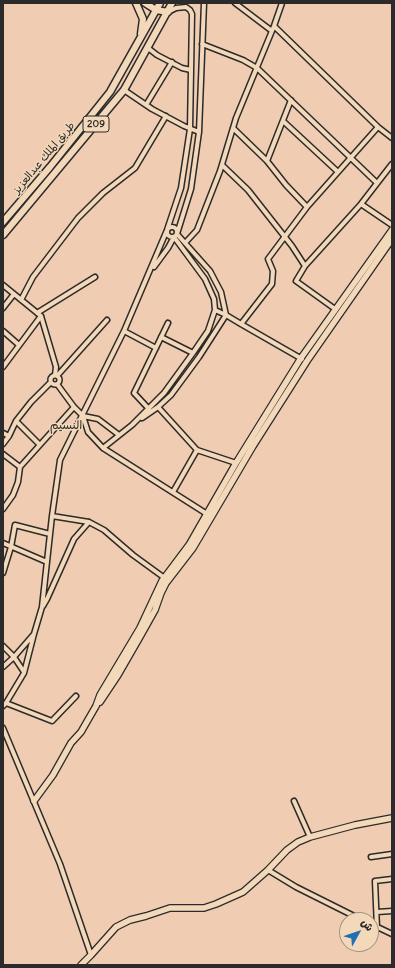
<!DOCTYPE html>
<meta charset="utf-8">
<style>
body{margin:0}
#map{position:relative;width:395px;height:968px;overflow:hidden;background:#f0ccb2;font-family:Delius,"Playpen Sans Arabic",sans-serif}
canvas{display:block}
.frame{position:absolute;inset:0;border:4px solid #2b2b2b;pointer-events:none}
.north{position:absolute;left:339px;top:912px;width:40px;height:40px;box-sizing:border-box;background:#f3d8ba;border:1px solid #a39381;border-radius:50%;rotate:50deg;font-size:11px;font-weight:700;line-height:16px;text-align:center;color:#2b2b2b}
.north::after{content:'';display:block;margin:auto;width:14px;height:18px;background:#1f6fb2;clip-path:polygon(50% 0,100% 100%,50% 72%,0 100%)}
</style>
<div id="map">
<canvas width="395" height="968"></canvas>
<div class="frame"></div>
<div class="north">ش</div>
</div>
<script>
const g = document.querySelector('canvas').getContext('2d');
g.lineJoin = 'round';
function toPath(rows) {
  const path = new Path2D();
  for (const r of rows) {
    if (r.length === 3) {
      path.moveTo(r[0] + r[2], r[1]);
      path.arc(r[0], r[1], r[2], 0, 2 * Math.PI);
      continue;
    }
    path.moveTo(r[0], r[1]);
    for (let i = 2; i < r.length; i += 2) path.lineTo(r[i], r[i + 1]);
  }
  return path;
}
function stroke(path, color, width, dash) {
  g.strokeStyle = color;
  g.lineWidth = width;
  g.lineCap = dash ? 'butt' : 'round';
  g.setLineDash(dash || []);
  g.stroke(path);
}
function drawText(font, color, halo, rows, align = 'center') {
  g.font = font + ' Delius,"Playpen Sans Arabic",sans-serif';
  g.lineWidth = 3;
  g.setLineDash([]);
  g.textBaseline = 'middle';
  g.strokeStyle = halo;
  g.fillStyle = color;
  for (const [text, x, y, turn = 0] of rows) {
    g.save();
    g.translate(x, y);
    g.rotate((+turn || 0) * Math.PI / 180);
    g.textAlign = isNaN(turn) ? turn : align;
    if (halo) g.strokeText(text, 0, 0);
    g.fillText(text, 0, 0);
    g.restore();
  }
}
const street = toPath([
 [204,3,199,132,191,189,177,234,210,271,221,292,226,315],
 [235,3,272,31],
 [274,26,378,127,392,138],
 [202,44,243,60,257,68,377,183],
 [148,48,157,55,182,68,191,70],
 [124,90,152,109,184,126,199,132],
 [146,105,172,62],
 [283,121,338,172],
 [233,128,267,161,286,185,307,207],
 [267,161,291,100],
 [222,165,248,190,292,246,305,266],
 [361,204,392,225],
 [172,232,5],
 [185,243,197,230,220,171,236,118,274,26,282,3],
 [3,285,41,316,56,367,55,375],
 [21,300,33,277,78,218,103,193,135,168,166,116],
 [3,308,14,294],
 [335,309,296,281,305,266,361,204,392,164],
 [215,310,226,315],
 [37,313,95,277],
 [241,324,272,284,273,271,268,259,307,207,378,127],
 [3,331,19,345],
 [124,331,156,348],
 [161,337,193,353],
 [3,367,41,316],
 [55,380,4.5],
 [57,376,107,320],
 [57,384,74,407,83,416,88,432,103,448,207,514],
 [158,407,197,450,173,492],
 [149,409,134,393,168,323],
 [83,416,98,419,119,435],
 [142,418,158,407,171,395,199,357,226,315,241,324,302,359],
 [16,421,39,444],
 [3,433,9,436],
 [3,444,9,436,16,421,31,402,51,382],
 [103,448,132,425,164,393,193,353,208,331,215,310,214,299,205,279,174,237,168,248,154,267],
 [197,450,236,463],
 [3,454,20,467,74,407],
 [3,509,13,495,18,482,20,467],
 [52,516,89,522,104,530,133,555,166,579],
 [3,543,47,562],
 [3,573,11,547,15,525,50,534],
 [43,606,47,599,74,539,89,522],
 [3,646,14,657,24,672],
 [3,667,14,657,34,634,42,607,52,516,60,460,124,331,167,230,181,188,190,129,192,14,190,10,186,7,176,8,168,12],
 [6,703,52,721,76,696],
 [3,706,6,703,24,673,34,634],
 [3,728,60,864,91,955],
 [294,801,310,837],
 [371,857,392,854],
 [268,870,296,887,362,920],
 [377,912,392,911],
 [371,924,392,934],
 [377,928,375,881,392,879]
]);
const secondary = toPath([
 [100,702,118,675,141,635,155,610,161,593,166,583,193,548,253,446,307,361,392,239],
 [34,801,53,775,71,743,81,732,96,706,100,695,140,628,162,581,189,545,236,463,301,358,392,230],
 [81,965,91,955,116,927,130,920,146,916,170,908,204,908,216,904,243,892,268,870,287,850,298,842,310,837,355,825,392,818]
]);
const primary = toPath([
 [136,3,143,19,141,34],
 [145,3,156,10,168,12],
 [3,222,50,167,110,92,160,3],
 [3,235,124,90,172,3]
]);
const shields = [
 [96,124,26]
];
const shieldNames = [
 ["209",96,124]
];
const streetNames = [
 ["طريق الملك عبدالعزيز",44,158,-50]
];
const neighbourhoodNames = [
 ["النسيم",66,426]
];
stroke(street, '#2b2b2b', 7);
stroke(secondary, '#2b2b2b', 8);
stroke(primary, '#2b2b2b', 9);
stroke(street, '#f3d8ba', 4);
stroke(secondary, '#f3d8ba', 5.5);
stroke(primary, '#f3d8ba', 6);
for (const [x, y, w] of shields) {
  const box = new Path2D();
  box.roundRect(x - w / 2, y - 8, w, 16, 3);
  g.fillStyle = '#f3d8ba';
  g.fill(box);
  stroke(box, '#2b2b2b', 1);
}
drawText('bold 10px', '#2b2b2b', null, shieldNames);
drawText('11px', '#2b2b2b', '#f3d8ba', streetNames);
drawText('12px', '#2b2b2b', '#f3d8ba', neighbourhoodNames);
</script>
